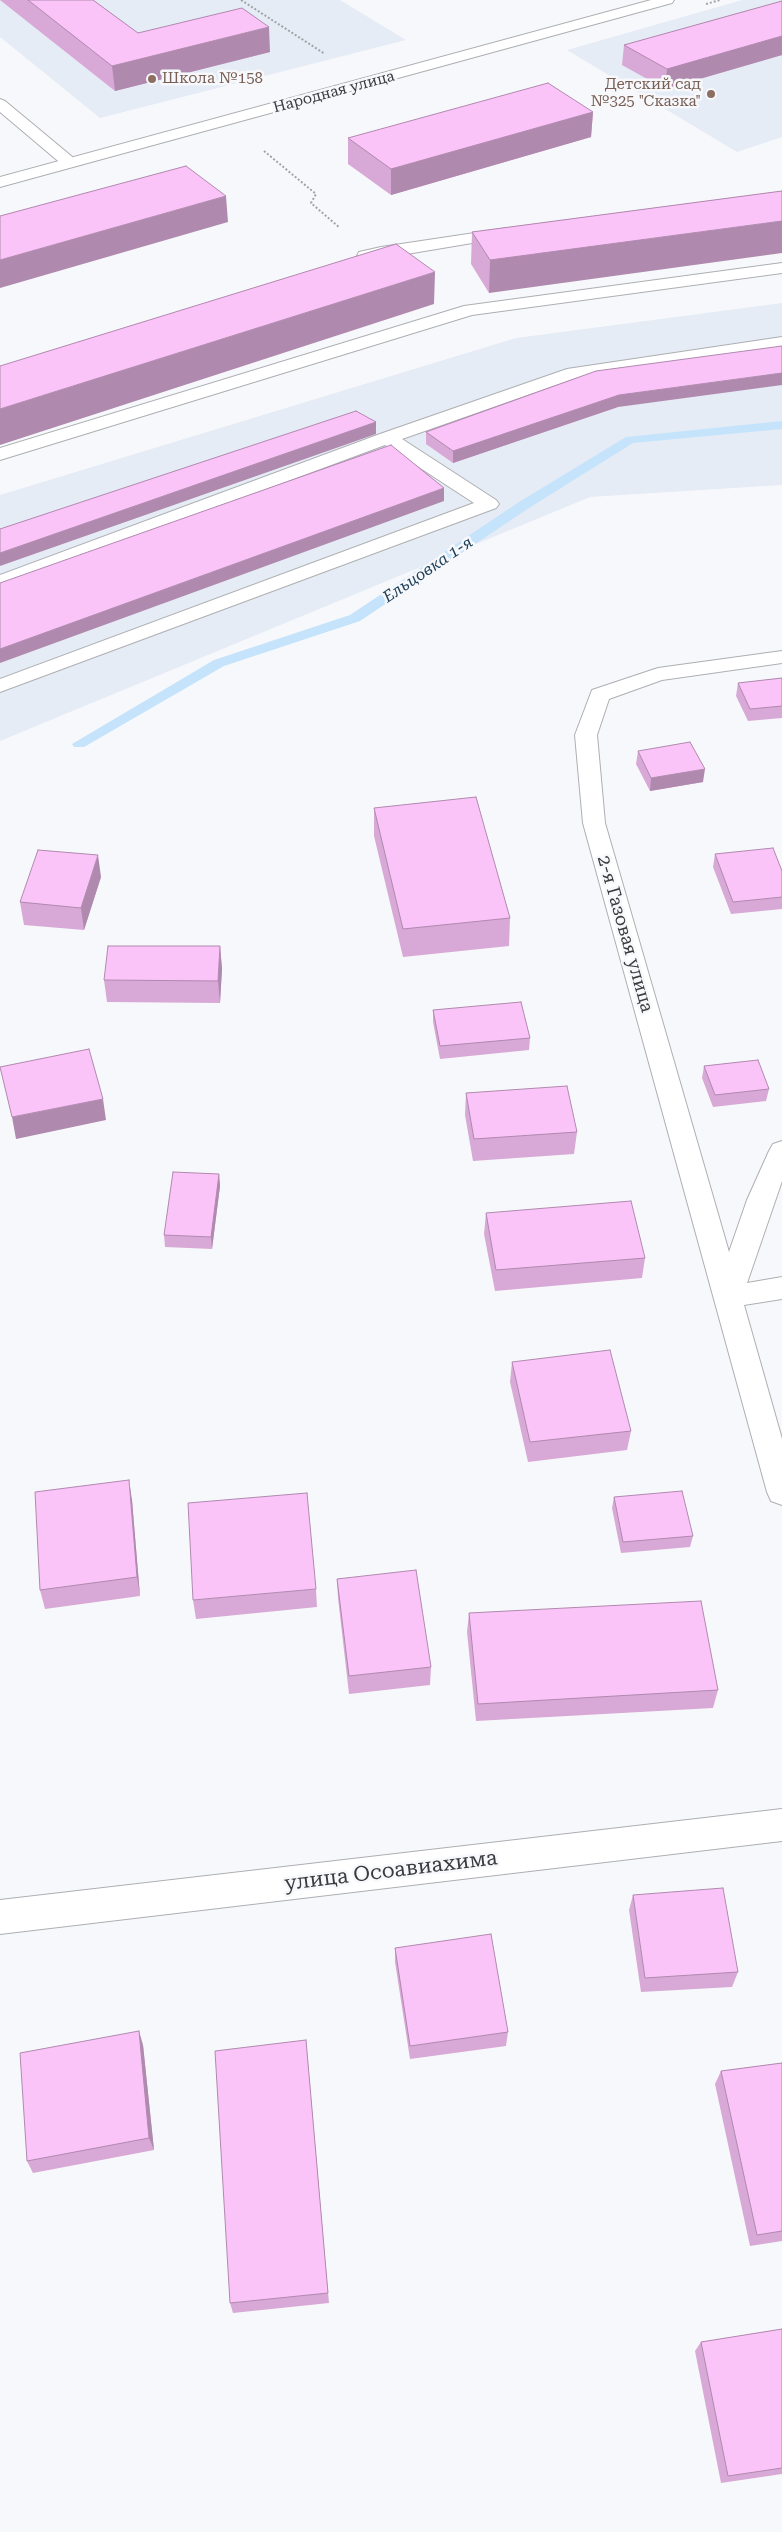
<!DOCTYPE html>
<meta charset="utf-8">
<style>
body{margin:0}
canvas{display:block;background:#f7f8fb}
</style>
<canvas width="782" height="2532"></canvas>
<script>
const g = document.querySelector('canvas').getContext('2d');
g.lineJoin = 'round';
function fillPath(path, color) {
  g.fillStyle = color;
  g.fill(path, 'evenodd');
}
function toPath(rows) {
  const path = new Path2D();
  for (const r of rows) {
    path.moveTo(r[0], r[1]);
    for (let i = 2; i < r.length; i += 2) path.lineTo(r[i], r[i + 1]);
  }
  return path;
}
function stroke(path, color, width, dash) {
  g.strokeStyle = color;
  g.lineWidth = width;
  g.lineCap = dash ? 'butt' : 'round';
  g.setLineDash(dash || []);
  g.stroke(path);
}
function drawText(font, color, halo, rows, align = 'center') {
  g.font = font + ' "Roboto Serif",serif';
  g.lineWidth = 5;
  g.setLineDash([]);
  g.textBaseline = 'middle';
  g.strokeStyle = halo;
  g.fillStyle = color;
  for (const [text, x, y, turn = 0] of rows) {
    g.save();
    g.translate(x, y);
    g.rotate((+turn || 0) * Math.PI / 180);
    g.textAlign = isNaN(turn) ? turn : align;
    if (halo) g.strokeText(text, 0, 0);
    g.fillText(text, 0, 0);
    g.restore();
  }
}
const built = toPath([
 [0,0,340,0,406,40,100,118,0,37],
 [742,0,782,0,782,137,737,152,567,50],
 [782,303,782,485,590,497,0,741,0,495,516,338]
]);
const stream = toPath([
 [782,421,782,429,633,443,529,508,360,621,224,666,84,747,74,747,72,744,214,660,350,615,519,502,626,437,782,421]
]);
const path = toPath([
 [241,0,325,54],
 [706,4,720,0],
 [264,151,316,194,311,203,340,228]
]);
const service = toPath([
 [0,99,5,101,76,160,78,163,76,166,64,166,0,112,0,99],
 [508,228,514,230,516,233,514,236,365,261,359,260,357,256,359,252,381,247,508,228],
 [782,263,782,273,472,315,0,460,0,448,464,306,782,263],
 [782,337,782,347,576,378,402,439,496,500,499,504,496,508,0,692,0,679,474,503,385,445,0,588,0,575,380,434,567,369,782,337]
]);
const minor = toPath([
 [651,0,674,0,672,3,0,187,0,177,651,0],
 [782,651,782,663,662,680,609,699,597,735,605,823,729,1252,747,1200,769,1151,773,1144,782,1141,782,1181,747,1283,782,1277,782,1299,744,1305,782,1439,782,1505,771,1501,767,1492,583,823,575,735,592,690,658,668,782,651],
 [782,1809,782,1841,0,1934,0,1900,782,1809]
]);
const wall = toPath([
 [0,0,93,0,138,33,270,52,115,91],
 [782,1,782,55,665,89,622,65,624,45],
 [593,112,591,137,391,195,348,164,348,138],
 [782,191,489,293,471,264,472,232],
 [618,407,453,463,426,444,426,432],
 [782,678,782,718,748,721,736,696,738,683],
 [638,751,703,782,650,791,636,764],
 [374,808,510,918,509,946,403,957,374,836],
 [715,854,782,871,782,909,731,914,713,867],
 [101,877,84,930,24,925,20,902],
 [220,946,222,969,220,1003,107,1002,104,980],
 [433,1010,530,1038,529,1050,440,1059,433,1022],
 [704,1066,769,1089,766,1101,713,1107,702,1078],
 [466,1093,577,1132,574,1154,473,1161,465,1115],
 [219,1174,220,1186,212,1249,165,1247,164,1235],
 [486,1213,645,1258,642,1278,495,1291,484,1234],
 [512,1362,631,1431,627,1450,528,1462,510,1382],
 [614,1497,693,1536,690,1547,621,1553,612,1508],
 [132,1500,140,1596,45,1609,40,1590],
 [337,1579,431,1667,430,1685,349,1694,338,1598],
 [316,1589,317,1607,196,1619,193,1600],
 [469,1613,718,1690,713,1708,476,1721,467,1632],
 [633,1895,738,1972,732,1987,641,1992,629,1910],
 [395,1948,508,2032,506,2046,410,2059,395,1962],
 [306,2040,329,2303,233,2313,230,2303],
 [143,2045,154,2150,33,2173,27,2161],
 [782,2063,782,2241,750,2246,715,2084,721,2071],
 [782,2329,782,2474,721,2483,695,2351,701,2342]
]);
const shadedWall = toPath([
 [269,27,270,52,115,91,112,66],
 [782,36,782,55,665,89,667,69],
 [593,112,591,137,391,195,391,169],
 [226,196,228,222,0,288,0,260],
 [782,221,782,253,489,293,490,260],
 [435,272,434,304,0,445,0,409],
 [782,373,782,385,618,407,453,463,453,451,619,395],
 [376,422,376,434,0,566,0,553],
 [444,488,444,501,0,663,0,649],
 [705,769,703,782,650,791,651,778],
 [98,855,101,877,84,930,81,908],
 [220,946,222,969,220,1003,218,981],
 [103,1099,106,1120,16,1139,12,1117],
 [219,1174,220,1186,212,1249,211,1237],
 [129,1480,132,1500,140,1596,137,1577],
 [139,2031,143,2045,154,2150,149,2138]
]);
const building = toPath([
 [28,0,93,0,138,33,242,8,269,27,112,66,28,0],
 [782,1,782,36,667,69,624,45,782,1],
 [548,83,593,112,391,169,348,138,548,83],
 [186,166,226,196,0,260,0,216,186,166],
 [782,191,782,221,490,260,472,232,782,191],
 [396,244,435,272,0,409,0,366,396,244],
 [782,346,782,373,619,395,453,451,426,432,596,371,782,346],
 [356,411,376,422,0,553,0,529,356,411],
 [391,445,444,488,0,649,0,583,391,445],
 [782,678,782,706,750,709,738,683,782,678],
 [690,742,705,769,651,778,638,751,690,742],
 [476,797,510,918,403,929,374,808,476,797],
 [773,848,782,871,782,897,733,902,715,854,773,848],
 [38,850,98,855,81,908,20,902,38,850],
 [108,946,220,946,218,981,104,980,108,946],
 [521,1002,530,1038,440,1046,433,1010,521,1002],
 [89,1049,103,1099,12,1117,0,1067,89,1049],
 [758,1060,769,1089,715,1095,704,1066,758,1060],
 [567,1086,577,1132,474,1139,466,1093,567,1086],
 [173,1172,219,1174,211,1237,164,1235,173,1172],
 [631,1201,645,1258,496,1270,486,1213,631,1201],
 [610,1350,631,1431,530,1442,512,1362,610,1350],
 [129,1480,137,1577,40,1590,35,1492,129,1480],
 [682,1491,693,1536,623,1542,614,1497,682,1491],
 [307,1493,316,1589,193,1600,188,1503,307,1493],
 [416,1570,431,1667,349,1676,337,1579,416,1570],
 [701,1601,718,1690,478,1704,469,1613,701,1601],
 [723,1888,738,1972,645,1978,633,1895,723,1888],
 [491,1934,508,2032,410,2046,395,1948,491,1934],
 [139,2031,149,2138,27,2161,20,2053,139,2031],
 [306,2040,328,2293,230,2303,215,2051,306,2040],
 [782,2063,782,2231,757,2235,721,2071,782,2063],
 [782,2329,782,2468,728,2476,701,2342,782,2329]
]);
const markers = [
 [152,79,5,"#8d6e63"],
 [711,94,5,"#8d6e63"]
];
const farEducationnames = [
 ["Школа №158",162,79],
 ["Детский сад",701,85,"right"],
 ["№325 \"Сказка\"",701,102,"right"]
];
const farStreetnames = [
 ["Народная улица",334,92,-15]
];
const farWaternames = [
 ["Ельцовка 1-я",428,570,-34]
];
const streetNames = [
 ["2-я Газовая улица",625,934,74]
];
const nearStreetnames = [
 ["улица Осоавиахима",391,1871,-7]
];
fillPath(built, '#e6ecf5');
fillPath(stream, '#c5e4fc');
stroke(service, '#adafb2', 2);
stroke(minor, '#adafb2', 2);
stroke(path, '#a3a3a5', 2, [2, 2]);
fillPath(service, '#fff');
fillPath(minor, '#fff');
fillPath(wall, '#d8a9d6');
fillPath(shadedWall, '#b089ae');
fillPath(building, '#fbc4f9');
stroke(building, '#b089ae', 1);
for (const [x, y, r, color] of markers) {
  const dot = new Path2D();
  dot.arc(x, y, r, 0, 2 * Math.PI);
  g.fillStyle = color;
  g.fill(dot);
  stroke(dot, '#f7f8fb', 2);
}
drawText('15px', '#785e54', '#f7f8fb', farEducationnames, 'left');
drawText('15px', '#3b3b3c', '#f7f8fb', farStreetnames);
drawText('italic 16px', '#1c3f58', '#f7f8fb', farWaternames);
drawText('18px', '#3b3b3c', '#f7f8fb', streetNames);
drawText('21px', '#3b3b3c', '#f7f8fb', nearStreetnames);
</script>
